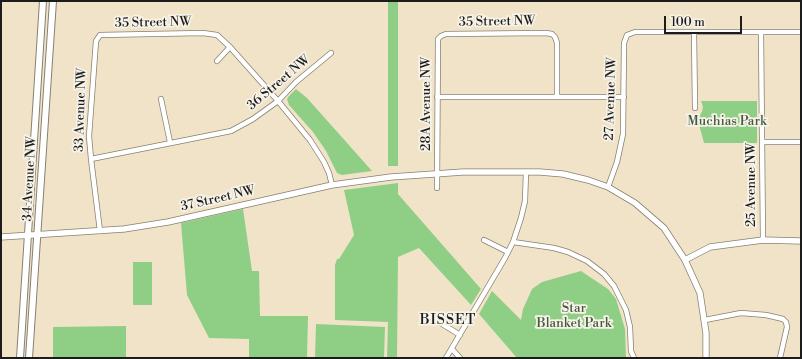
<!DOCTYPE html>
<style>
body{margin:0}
#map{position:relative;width:802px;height:359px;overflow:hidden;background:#f0e3c8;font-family:"Libre Bodoni",serif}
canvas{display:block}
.frame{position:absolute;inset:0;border:2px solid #1c1c1c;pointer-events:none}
.scale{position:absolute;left:664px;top:16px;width:78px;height:18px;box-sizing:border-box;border:2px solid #1c1c1c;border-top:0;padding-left:5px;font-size:12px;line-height:14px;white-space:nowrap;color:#1c1c1c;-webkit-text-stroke:3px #f7f3e8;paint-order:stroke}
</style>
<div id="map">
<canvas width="802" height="359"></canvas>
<div class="frame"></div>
<div class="scale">100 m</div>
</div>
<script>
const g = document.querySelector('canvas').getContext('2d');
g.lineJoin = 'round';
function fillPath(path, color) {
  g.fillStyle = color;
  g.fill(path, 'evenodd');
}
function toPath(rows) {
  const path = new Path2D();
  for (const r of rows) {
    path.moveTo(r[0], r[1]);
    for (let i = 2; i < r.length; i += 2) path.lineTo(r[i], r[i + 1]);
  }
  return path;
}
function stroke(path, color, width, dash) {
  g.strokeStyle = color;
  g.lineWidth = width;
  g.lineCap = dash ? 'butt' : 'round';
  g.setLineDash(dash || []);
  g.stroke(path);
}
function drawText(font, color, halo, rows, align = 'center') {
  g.font = font + ' "Libre Bodoni",serif';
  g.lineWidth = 3.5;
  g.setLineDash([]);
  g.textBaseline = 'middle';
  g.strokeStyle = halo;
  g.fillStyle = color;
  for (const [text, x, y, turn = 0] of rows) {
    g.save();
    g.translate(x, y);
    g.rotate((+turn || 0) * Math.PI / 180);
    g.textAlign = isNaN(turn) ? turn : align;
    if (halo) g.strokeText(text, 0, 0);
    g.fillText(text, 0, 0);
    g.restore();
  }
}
const green = toPath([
 [388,1,398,1,398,166,388,166],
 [296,89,307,98,372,171,342,175,337,173,326,151,313,132,289,105,287,99,289,96],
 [701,101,757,101,757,143,704,143,697,117,702,112,703,107],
 [398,183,398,194,481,289,471,305,419,248,398,257,397,358,387,358,388,322,335,320,335,265,337,259,339,259,354,235,344,190],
 [243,209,252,271,259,271,260,316,308,316,307,358,249,358,249,339,209,338,187,295,181,223],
 [133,262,152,262,152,305,133,305],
 [581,271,608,289,616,299,625,329,626,358,517,358,479,314,492,291,521,320,523,309,532,289,542,282],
 [316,324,385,327,384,358,315,358],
 [126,326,126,358,53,358,53,327]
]);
const minor = toPath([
 [694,33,695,108],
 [761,33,763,240],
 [217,61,230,47],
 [437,97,624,97],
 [161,99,170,142],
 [763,142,801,142],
 [91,159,231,131,253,119,278,101,296,82,331,53],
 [608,187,617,162,623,134,624,43,627,35,635,32,801,32],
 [437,188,438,39,441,36,446,34,546,33,552,34,555,37,557,43,557,97],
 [100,231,91,159,89,136,96,41,100,35,203,33,217,35,230,47,278,101,310,140,324,162,329,173,332,185],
 [484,240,508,252],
 [513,242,554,248,568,252,587,261,604,274,614,286,626,310,630,327,631,351,634,358],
 [431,317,460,335],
 [705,320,741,313,766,315,783,319,786,322,787,327,780,358],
 [452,349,460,358],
 [446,358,505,258,513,242,521,218,525,201,526,172]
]);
const tertiary = toPath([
 [1,237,124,229,168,222,332,185,391,177,463,172,540,172,563,174,588,180,608,187,635,203,664,228,685,260,700,293,706,333,706,358],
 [685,260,710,247,763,240,801,241]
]);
const secondary = toPath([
 [20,358,43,1],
 [29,358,53,1]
]);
const streetNames = [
 ["35 Street NW",497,22,-1],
 ["35 Street NW",153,23,-1],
 ["36 Street NW",279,83,-40],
 ["27 Avenue NW",611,99,-88],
 ["28A Avenue NW",427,104,-90],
 ["33 Avenue NW",81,110,-88],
 ["34 Avenue NW",30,179,-87],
 ["25 Avenue NW",752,185,-90],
 ["37 Street NW",218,199,-13]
];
const parkNames = [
 ["Muchias Park",727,122],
 ["Star",574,309],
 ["Blanket Park",574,324]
];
const neighbourhoodNames = [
 ["BISSET",448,321]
];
fillPath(green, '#8fcf85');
stroke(minor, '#868072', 6);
stroke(tertiary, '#868072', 7);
stroke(secondary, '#868072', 8);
stroke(minor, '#fff', 4.5);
stroke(tertiary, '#fff', 5.5);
stroke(secondary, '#fff', 6);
drawText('13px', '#1c1c1c', '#f7f3e8', streetNames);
drawText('13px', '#445b41', '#f7f3e8', parkNames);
g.letterSpacing = '1px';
drawText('14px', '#1c1c1c', '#f7f3e8', neighbourhoodNames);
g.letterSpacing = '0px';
</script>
